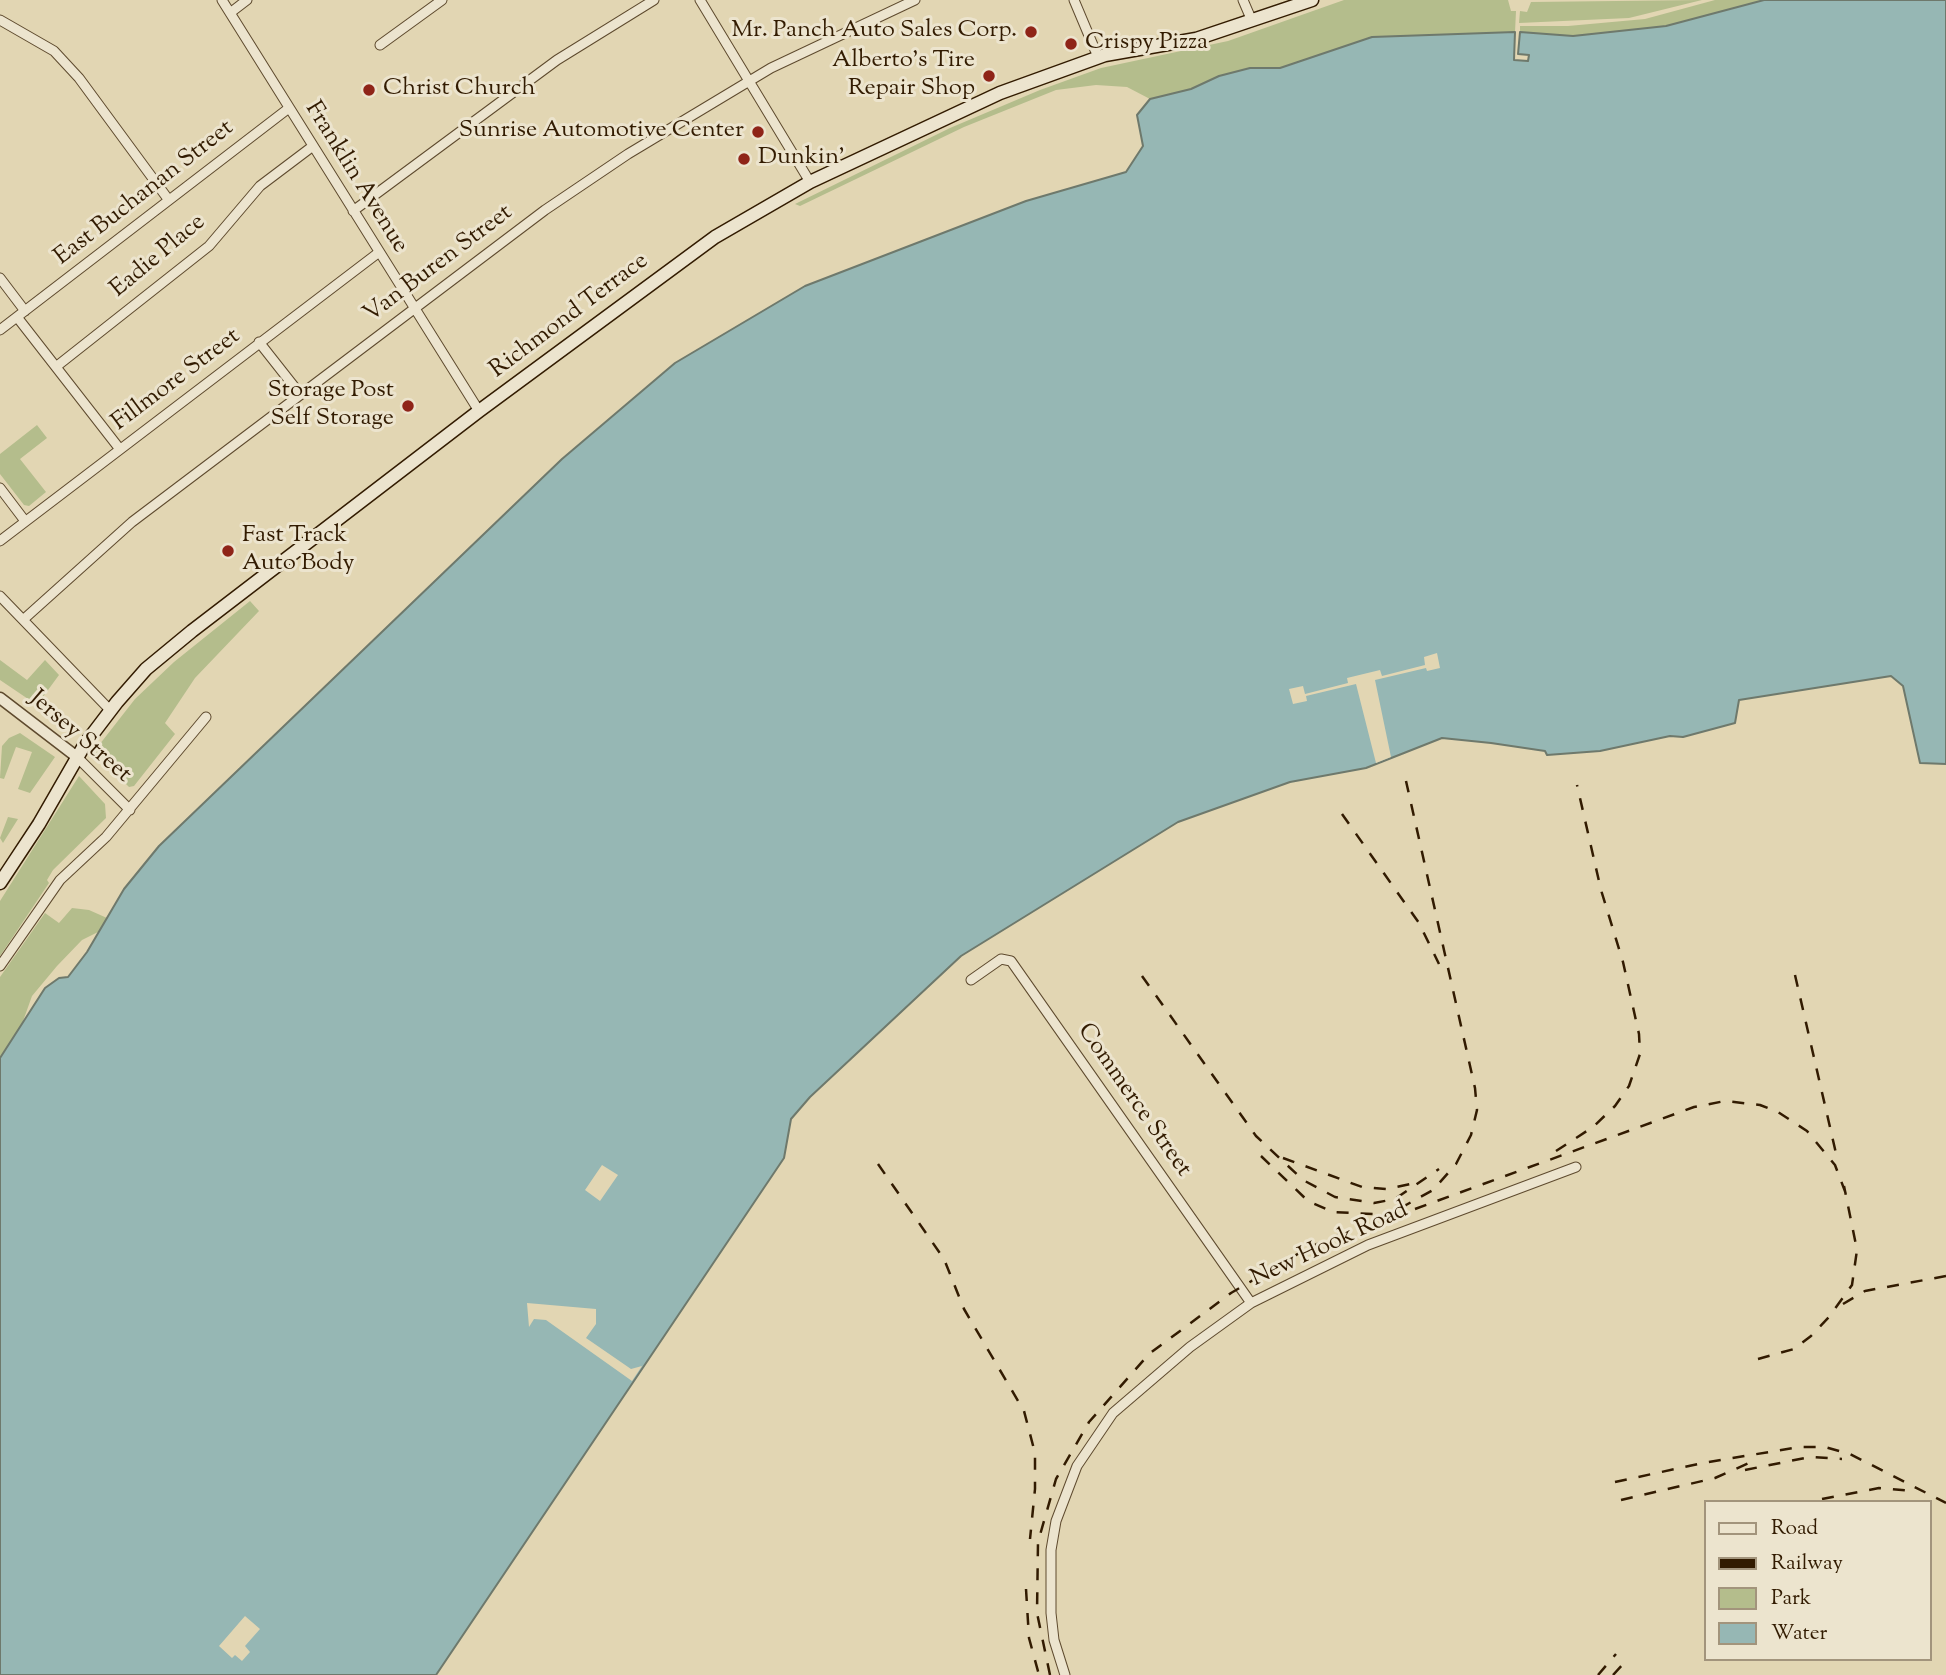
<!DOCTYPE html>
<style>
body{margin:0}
#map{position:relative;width:1946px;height:1675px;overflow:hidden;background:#e2d6b3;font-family:"Sorts Mill Goudy",serif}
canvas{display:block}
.legend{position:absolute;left:1704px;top:1500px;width:228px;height:161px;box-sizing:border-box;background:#ece4ce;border:2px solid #a2947c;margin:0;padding:9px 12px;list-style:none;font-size:21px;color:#321b01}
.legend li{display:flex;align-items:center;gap:14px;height:35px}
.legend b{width:35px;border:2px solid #a2947c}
</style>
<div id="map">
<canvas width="1946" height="1675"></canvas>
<ul class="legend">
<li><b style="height:9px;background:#ece4ce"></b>Road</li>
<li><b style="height:9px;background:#321b01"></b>Railway</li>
<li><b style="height:19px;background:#b4bd8c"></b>Park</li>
<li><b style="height:19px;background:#96b7b4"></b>Water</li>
</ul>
</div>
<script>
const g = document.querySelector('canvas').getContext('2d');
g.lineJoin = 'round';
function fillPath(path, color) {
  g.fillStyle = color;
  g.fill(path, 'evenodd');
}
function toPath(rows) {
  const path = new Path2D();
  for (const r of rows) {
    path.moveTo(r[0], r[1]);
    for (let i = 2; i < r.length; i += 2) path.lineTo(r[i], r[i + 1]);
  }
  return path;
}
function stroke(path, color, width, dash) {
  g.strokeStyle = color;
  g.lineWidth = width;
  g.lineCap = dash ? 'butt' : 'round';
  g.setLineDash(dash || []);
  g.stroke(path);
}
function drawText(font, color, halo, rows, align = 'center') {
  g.font = font + ' "Sorts Mill Goudy",serif';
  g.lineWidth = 6;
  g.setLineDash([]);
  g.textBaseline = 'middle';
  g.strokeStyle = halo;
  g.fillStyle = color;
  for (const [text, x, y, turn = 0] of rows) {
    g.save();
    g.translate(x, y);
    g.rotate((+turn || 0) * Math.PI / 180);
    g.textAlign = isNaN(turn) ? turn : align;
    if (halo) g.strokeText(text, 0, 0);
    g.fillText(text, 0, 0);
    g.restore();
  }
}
const green = toPath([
 [1344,0,1508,0,1511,11,1516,11,1515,32,1372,37,1280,68,1250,68,1219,76,1191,89,1150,99,1127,87,1096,85,1056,90,964,127,800,206,795,204,950,128,1040,90,1101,68,1228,41],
 [1702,0,1629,18,1519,23,1520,11,1527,12,1531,2],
 [1715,0,1764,0,1666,26,1573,36,1520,32,1520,26,1568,26,1645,19],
 [37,425,47,438,20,459,46,492,29,506,24,505,0,474,0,454],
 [250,601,259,611,195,678,165,723,175,734,134,786,129,787,97,755,96,749,135,699,174,662],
 [0,660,27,680,45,660,59,675,37,705,0,680],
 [20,733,55,757,30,793,18,789,32,752,16,747,4,779,0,778,2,746,9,738],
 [79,776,105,804,106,818,53,870,47,880,49,883,0,956,0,901],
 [8,817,18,819,3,843,0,838],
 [72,908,89,910,107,918,100,931,82,940,57,966,32,996,22,1024,0,1058,0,977,45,913,59,923]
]);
const water = toPath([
 [1764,0,1946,0,1946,764,1920,763,1903,686,1891,676,1739,700,1735,723,1683,737,1670,736,1600,751,1547,755,1545,751,1491,743,1442,738,1366,768,1290,782,1178,822,961,956,810,1097,791,1119,784,1158,436,1675,0,1675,0,1058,45,988,59,978,68,977,87,952,124,889,159,846,562,459,675,363,805,286,1026,201,1126,172,1143,146,1137,115,1150,99,1191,89,1219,76,1250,68,1280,68,1372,37,1515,32,1514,60,1528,61,1529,55,1518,54,1520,32,1573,36,1666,26,1764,0]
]);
const pier = toPath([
 [1437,653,1440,668,1427,671,1426,668,1375,680,1391,757,1376,763,1356,684,1306,696,1307,701,1293,704,1289,689,1303,686,1305,694,1348,683,1347,678,1380,670,1382,676,1425,665,1424,657],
 [602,1165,618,1175,600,1201,585,1190],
 [527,1303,596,1309,596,1324,586,1338,631,1369,642,1366,632,1381,546,1320,534,1319,529,1327],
 [245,1616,260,1629,245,1646,250,1652,242,1661,235,1655,232,1658,219,1646]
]);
const minor = toPath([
 [222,0,479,411],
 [700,0,810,182],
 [1074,0,1098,57],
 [1243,0,1252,21],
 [230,13,247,0],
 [0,20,54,51,79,78,168,199],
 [380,45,442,0],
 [353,211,557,60,654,0],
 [0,278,25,311],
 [17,317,119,448],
 [0,330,289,108],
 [259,342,300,394],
 [57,366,209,246,260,186,313,146],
 [0,488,25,521],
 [0,541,378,253],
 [0,596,110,710],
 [24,619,132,522,545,210,628,154,771,68,915,0],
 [77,757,130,810],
 [0,966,60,880,106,837,206,717],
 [971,980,1001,959,1011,961,1251,1303],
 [1065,1675,1054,1640,1051,1613,1051,1550,1056,1521,1077,1466,1113,1413,1190,1347,1251,1303,1368,1245,1576,1167]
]);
const tertiary = toPath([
 [0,698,77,757]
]);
const secondary = toPath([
 [0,883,39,824,85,744,117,702,146,669,192,631,479,411,715,237,810,182,1000,93,1105,55,1196,39,1312,0]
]);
const rail = toPath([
 [1342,814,1419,923,1439,964],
 [1795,975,1838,1162],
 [1142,976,1256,1136,1303,1180,1335,1197,1374,1203,1395,1199,1439,1169],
 [1556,1151,1593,1127,1615,1106,1629,1086,1640,1054,1639,1034,1623,962,1601,890,1577,785],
 [1261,1156,1308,1201,1333,1212,1373,1214],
 [1283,1158,1362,1187,1387,1189,1410,1184],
 [878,1164,944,1259,964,1309,1024,1411,1035,1453,1035,1489,1030,1539],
 [1415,1209,1694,1107,1725,1101,1760,1105,1778,1112,1807,1131,1835,1165,1846,1194],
 [1843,1304,1865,1291,1946,1276],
 [1758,1359,1794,1349,1811,1336,1829,1317,1852,1285,1857,1250,1844,1186],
 [1745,1470,1810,1457,1842,1459],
 [1615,1482,1703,1463,1799,1447,1825,1447,1850,1454,1946,1503],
 [1822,1499,1879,1488,1912,1491],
 [1621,1500,1715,1478,1749,1463],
 [1026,1589,1029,1638,1039,1675],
 [1050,1675,1037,1613,1038,1542,1056,1479,1089,1422,1149,1354,1231,1293,1308,1248,1406,1205,1433,1190,1456,1164,1471,1135,1477,1110,1475,1088,1406,781],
 [1598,1675,1616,1654],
 [1613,1675,1625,1662]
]);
const markers = [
 [1031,32,7,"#8f2418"],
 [1071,44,7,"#8f2418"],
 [989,76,7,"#8f2418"],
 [369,90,7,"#8f2418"],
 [758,132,7,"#8f2418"],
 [744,159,7,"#8f2418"],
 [408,406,7,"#8f2418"],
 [228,551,7,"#8f2418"]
];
const poiNames = [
 ["Mr. Panch Auto Sales Corp.",1017,32],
 ["Crispy Pizza",1085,44,"left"],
 ["Alberto's Tire",975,62],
 ["Repair Shop",975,90],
 ["Christ Church",383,90,"left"],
 ["Sunrise Automotive Center",744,132],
 ["Dunkin'",758,159,"left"],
 ["Storage Post",394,392],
 ["Self Storage",394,420],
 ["Fast Track",242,537,"left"],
 ["Auto Body",242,565,"left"]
];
const streetNames = [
 ["Franklin Avenue",355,178,58],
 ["East Buchanan Street",145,194,-38],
 ["Eadie Place",159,257,-40],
 ["Van Buren Street",439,265,-37],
 ["Richmond Terrace",570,317,-37],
 ["Fillmore Street",177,381,-37],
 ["Jersey Street",79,738,41],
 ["Commerce Street",1133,1101,55],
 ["New Hook Road",1330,1246,-25]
];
fillPath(green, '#b4bd8c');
fillPath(water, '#96b7b4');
stroke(water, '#6e796c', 2);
fillPath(pier, '#e2d6b3');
stroke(minor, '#5e4a2e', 11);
stroke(tertiary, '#5e4a2e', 13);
stroke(secondary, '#321b01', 15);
stroke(minor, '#ece4ce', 9);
stroke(tertiary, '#ece4ce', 10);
stroke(secondary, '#ece4ce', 12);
stroke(rail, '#321b01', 2.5, [12, 12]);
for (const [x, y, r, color] of markers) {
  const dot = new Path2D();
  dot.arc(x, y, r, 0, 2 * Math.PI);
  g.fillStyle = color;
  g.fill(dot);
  stroke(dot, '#ece4ce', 2.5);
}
drawText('24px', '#321b01', '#ece4ce', poiNames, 'right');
drawText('24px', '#321b01', '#ece4ce', streetNames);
</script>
